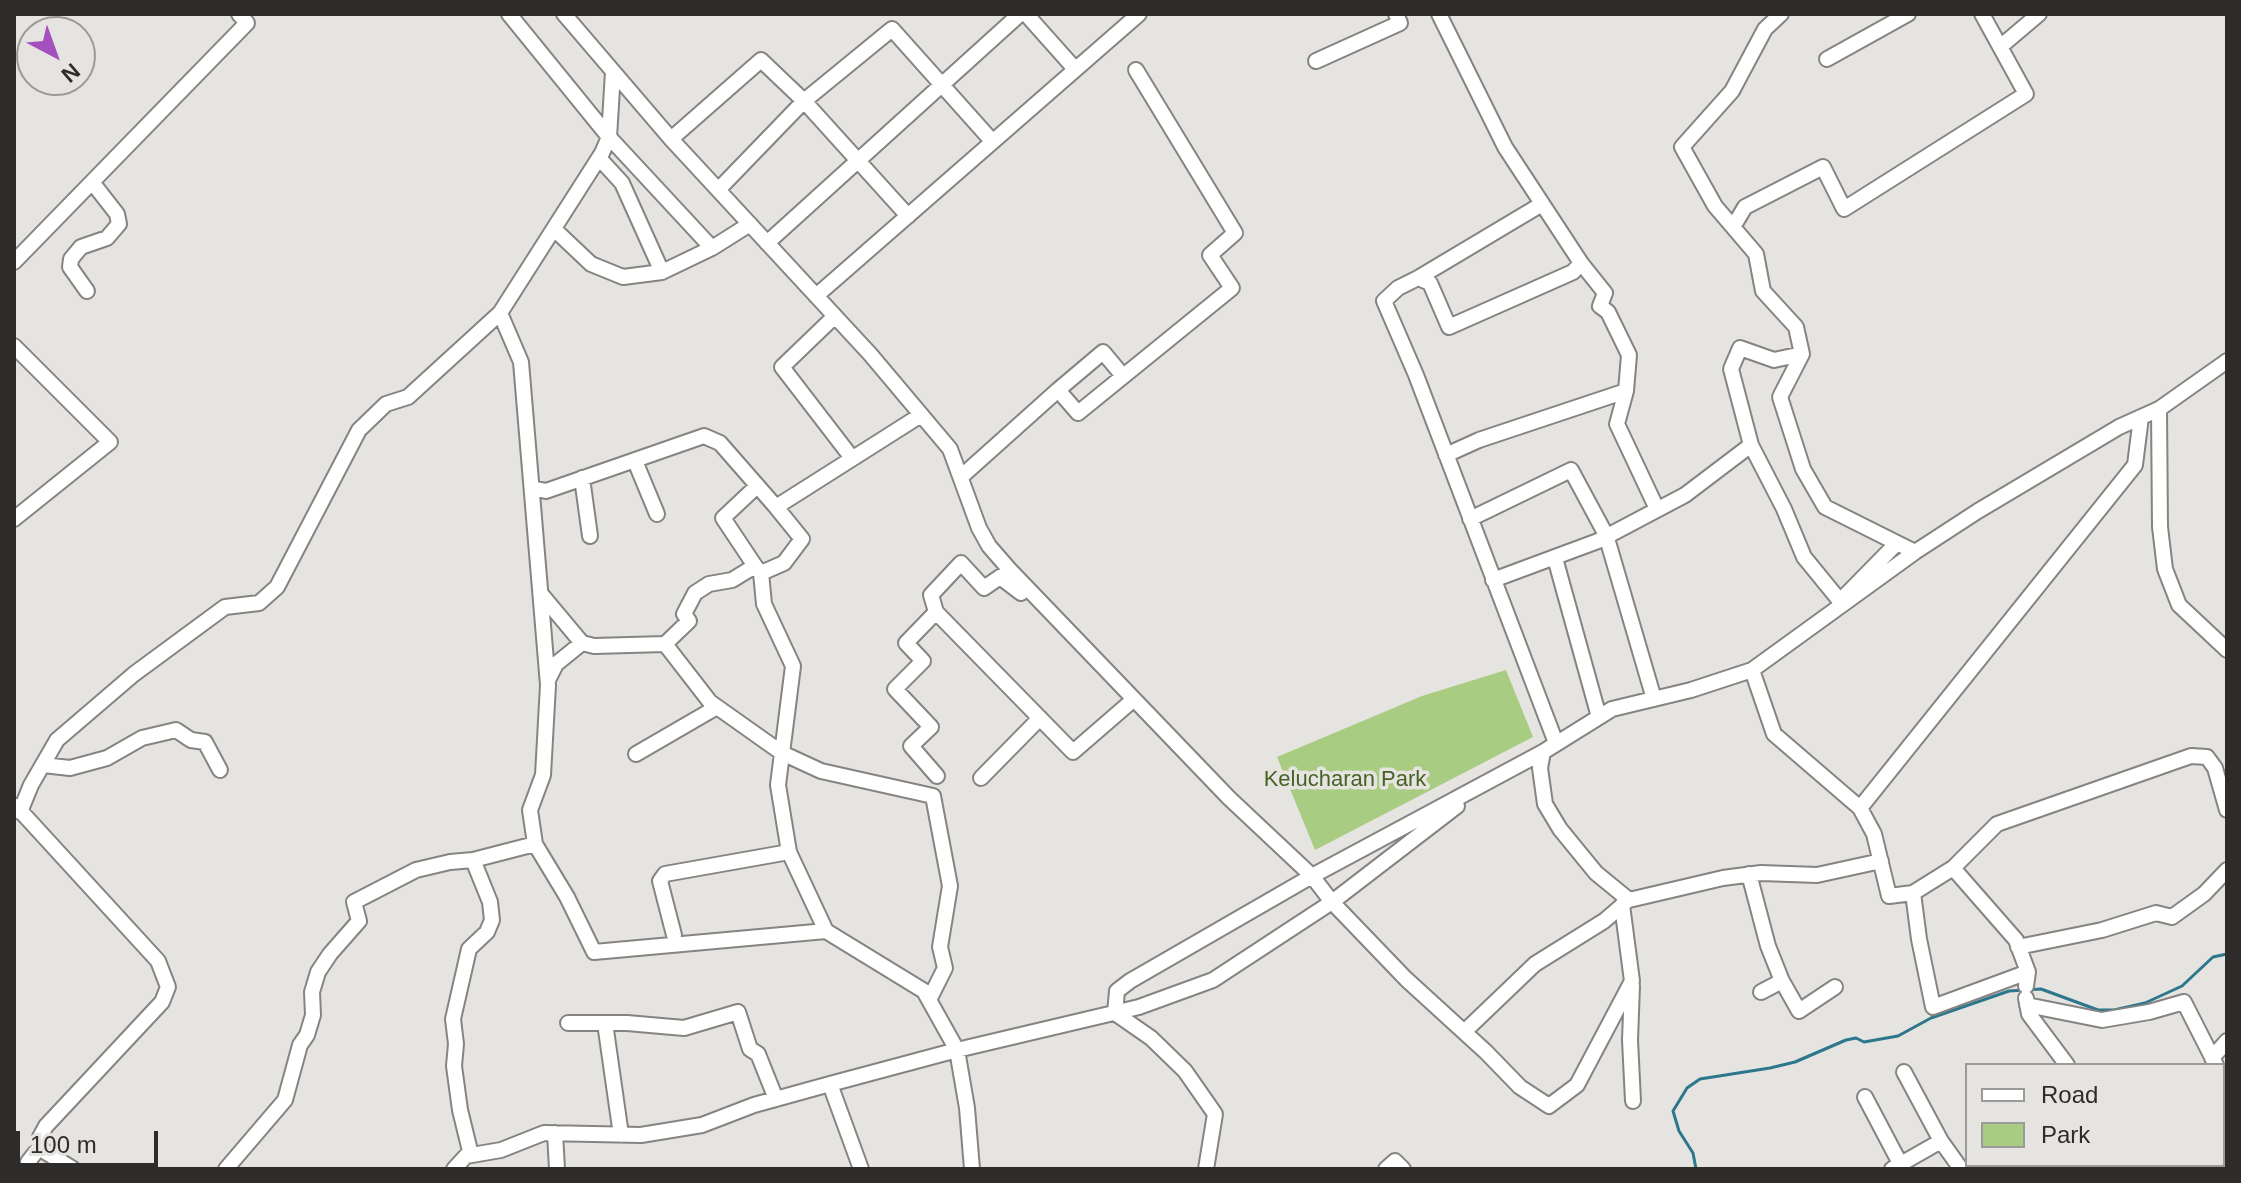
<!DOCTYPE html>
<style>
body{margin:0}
#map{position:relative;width:2241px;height:1183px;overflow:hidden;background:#e6e4e1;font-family:Arial,sans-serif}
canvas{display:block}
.frame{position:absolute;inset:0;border:16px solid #2d2c2b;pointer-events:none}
.legend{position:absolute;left:1965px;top:1063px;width:260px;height:104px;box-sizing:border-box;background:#e6e4e1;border:2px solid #9c9a98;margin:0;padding:10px 14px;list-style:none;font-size:24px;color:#2d2c2b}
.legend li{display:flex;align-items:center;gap:16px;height:40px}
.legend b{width:40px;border:2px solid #9c9a98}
.north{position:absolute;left:16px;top:16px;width:80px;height:80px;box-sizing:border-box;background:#e6e4e1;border:2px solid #9c9a98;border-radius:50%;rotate:139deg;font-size:22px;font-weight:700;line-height:32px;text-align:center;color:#2d2c2b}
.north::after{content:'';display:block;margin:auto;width:28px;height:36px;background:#a450bf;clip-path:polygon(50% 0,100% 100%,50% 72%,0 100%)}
.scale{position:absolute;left:16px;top:1131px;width:142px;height:36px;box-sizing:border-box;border:4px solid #2d2c2b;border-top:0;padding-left:10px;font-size:24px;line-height:28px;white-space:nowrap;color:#2d2c2b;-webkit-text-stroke:6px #e6e4e1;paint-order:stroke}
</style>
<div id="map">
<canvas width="2241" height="1183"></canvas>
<div class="frame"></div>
<ul class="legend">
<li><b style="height:10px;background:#fff"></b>Road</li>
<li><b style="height:22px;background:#a8cc81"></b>Park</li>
</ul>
<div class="north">N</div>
<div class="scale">100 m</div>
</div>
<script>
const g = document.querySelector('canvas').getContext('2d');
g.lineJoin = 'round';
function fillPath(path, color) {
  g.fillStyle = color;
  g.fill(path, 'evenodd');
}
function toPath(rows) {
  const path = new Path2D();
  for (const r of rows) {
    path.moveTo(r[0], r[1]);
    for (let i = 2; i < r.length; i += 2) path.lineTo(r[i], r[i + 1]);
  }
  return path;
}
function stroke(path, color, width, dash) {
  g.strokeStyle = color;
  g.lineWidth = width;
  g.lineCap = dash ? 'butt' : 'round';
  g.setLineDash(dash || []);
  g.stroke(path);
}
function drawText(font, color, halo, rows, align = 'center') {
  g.font = font + ' Arial,sans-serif';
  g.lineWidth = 7;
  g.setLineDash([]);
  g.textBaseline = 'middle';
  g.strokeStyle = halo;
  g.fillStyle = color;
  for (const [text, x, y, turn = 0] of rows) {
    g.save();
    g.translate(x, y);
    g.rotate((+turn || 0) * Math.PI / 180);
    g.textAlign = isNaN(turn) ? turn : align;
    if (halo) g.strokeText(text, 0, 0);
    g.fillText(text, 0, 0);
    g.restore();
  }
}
const green = toPath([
 [1506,670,1533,737,1315,850,1277,757,1422,696]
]);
const stream = toPath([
 [1696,1169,1693,1153,1679,1131,1673,1111,1687,1088,1700,1079,1770,1068,1795,1062,1846,1040,1856,1038,1864,1042,1898,1036,1931,1018,2009,991,2041,989,2098,1010,2114,1010,2145,1003,2182,986,2213,957,2227,954]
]);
const minor = toPath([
 [509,14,609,137,712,248,750,224],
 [564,14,671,139,870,354,950,449,979,528,989,546,1009,569,1229,798,1312,876,1332,902,1406,979,1486,1052,1520,1087,1549,1106,1577,1085,1632,981,1622,905],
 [1026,14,1075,69],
 [1439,14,1505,147,1581,263,1573,272,1449,327,1430,283,1418,278,1398,288,1384,301,1416,375,1556,743],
 [1781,14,1765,29,1732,91,1682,147,1715,206,1756,254,1763,291,1796,327,1802,354,1780,397,1803,469,1825,507,1915,552],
 [2000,47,2039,14],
 [1827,59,1908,14],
 [1316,61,1400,23,1396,14],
 [613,72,609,137,602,153,500,313,521,362,548,685,543,775,530,810,535,844,567,897,594,952,826,931,924,991,957,1050,967,1108,972,1169],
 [671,139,761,60,804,101,908,216],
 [599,158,622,183,662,272],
 [719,189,804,101,892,29,992,141],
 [1733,227,1745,207,1823,167,1844,209,2026,94,1982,14],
 [554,229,591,264,623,277,662,272,712,248],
 [767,243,1020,14],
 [14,262,247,23,239,14],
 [1581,263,1605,293,1600,306,1608,312,1629,355,1626,391,1617,424,1657,509],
 [1418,278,1542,204],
 [87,291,70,267,71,259,81,247,107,238,119,224,117,214,92,182],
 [816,296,1139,14],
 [835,316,782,367,852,458],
 [14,346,110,442,14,519],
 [1802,354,1774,360,1740,348,1731,369,1751,445,1784,509,1804,557,1840,601,1897,543],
 [1058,390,1103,352,1123,376],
 [2159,409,2160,527,2165,569,2179,605,2227,650],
 [1446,455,1479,440,1626,391],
 [635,461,657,514],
 [962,476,1058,390,1078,413,1232,288,1210,255,1235,233,1136,70],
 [582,478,590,536],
 [532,488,546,491,704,436,720,443,776,507,921,415],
 [776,507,802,539,784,563,761,573,764,604,793,666,778,785,789,852,826,931],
 [1470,519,1571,470,1606,535,1654,699],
 [1555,558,1599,717],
 [755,566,723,518,757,486],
 [761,573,755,566,732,580,709,584,695,593,684,614,689,621,665,644,710,702,782,753,821,771,933,796,950,886,940,947,945,968,929,1000],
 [1493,580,1598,541,1685,495,1751,445],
 [1021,593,1000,577,984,588,961,563,931,595,936,612,1073,752,1133,700],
 [541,594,582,643,594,646,665,644],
 [936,612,906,643,923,661,895,689,931,727,911,746,937,776],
 [1752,670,1774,734,1860,808,1874,834,1889,896,1913,893,1953,868,2016,940,2028,972,2026,986],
 [548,680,556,664,582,643],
 [1543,752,1540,768,1545,804,1560,829,1596,873,1629,900,1723,878,1761,873,1817,875,1881,861],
 [636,754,717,707],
 [43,765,70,768,107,758,142,738,176,730,191,740,205,742,220,770],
 [981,778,1040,718],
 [16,806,158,961,168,987,162,1002,46,1126,40,1137,39,1148,73,1169],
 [1860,808,2135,465,2141,417],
 [20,812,31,785,57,740,134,674,225,607,259,603,277,587,359,430,386,404,408,397,500,313],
 [473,860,535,844],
 [1953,868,1997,824,2191,756,2207,757,2215,768,2227,810],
 [1749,874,1768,946,1782,981,1761,992],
 [1913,893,1919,939,1933,1007,2028,972],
 [674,935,660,881,665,874,789,852],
 [2018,947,2102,930,2156,913,2172,917,2204,894,2227,870],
 [1782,981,1799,1011,1835,987],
 [1632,986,1630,1040,1633,1101],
 [2026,998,2029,1014,2067,1065],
 [2027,1005,2102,1020,2149,1012,2184,1002,2216,1065],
 [1115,1013,1117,991,1130,981,1312,876,1543,752,1612,709,1691,690,1752,670,1915,552,1978,511,2119,427,2159,409,2227,361],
 [1115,1013,1151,1038,1185,1071,1215,1114,1206,1169],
 [568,1023,627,1023,684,1028,738,1012,750,1049,758,1054,776,1099],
 [605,1023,621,1135],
 [1464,1032,1535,964,1604,921,1625,903],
 [2212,1058,2227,1041],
 [1904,1072,1941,1141,1961,1169],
 [2223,1079,2227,1087],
 [1865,1097,1903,1169],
 [2223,1111,2227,1109],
 [555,1133,557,1169],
 [30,1169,28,1162,39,1148],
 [226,1169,285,1100,300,1045,307,1035,313,1015,312,992,318,972,330,954,359,921,354,902,416,870,450,862,473,860,490,902,492,920,487,932,469,949,453,1019,456,1044,454,1066,460,1110,471,1155],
 [454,1169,466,1156,501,1150,544,1133,641,1135,702,1125,754,1105,830,1084],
 [861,1169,830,1084,957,1050,1139,1007,1213,980,1332,902,1457,806],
 [1386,1169,1395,1161,1403,1169],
 [1892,1169,1941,1141],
 [2131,1169,2137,1165]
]);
const parkNames = [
 ["Kelucharan Park",1345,780]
];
fillPath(green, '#a8cc81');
stroke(stream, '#2c778b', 3);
stroke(minor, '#868482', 18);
stroke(minor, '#fff', 14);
drawText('22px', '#466224', '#e6e4e1', parkNames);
</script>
